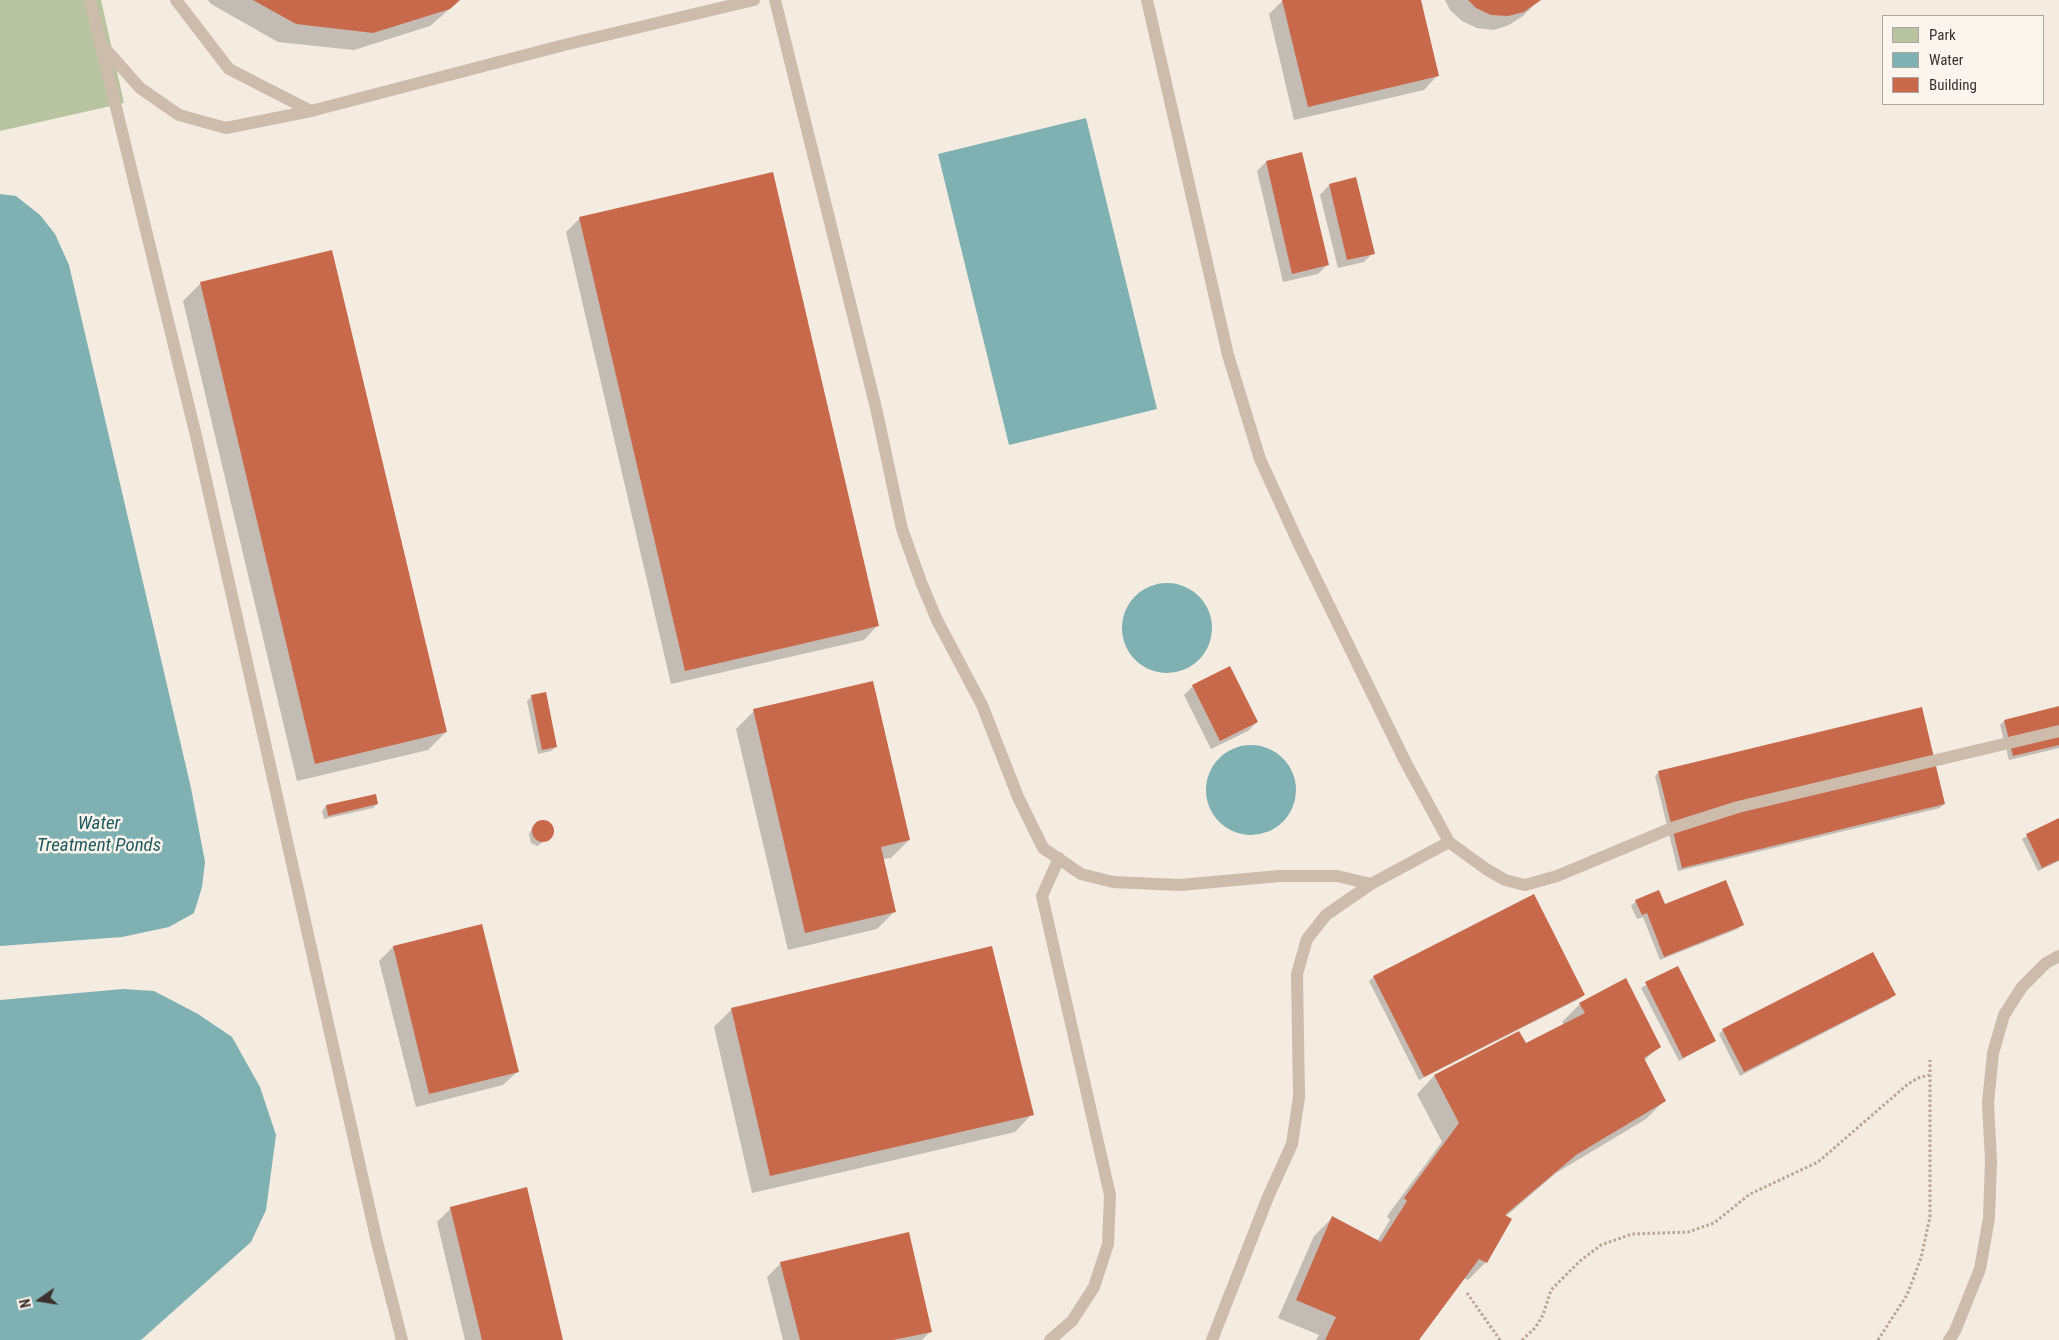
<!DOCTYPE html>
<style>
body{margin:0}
#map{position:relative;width:2059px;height:1340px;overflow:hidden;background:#f4ebe1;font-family:"Roboto Condensed",sans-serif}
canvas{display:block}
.legend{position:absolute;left:1882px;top:15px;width:162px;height:90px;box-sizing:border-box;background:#fbf5ee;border:1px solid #aea6a0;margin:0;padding:6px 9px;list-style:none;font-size:15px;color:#3b302b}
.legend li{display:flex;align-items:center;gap:10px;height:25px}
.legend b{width:25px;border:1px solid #aea6a0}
.north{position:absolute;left:15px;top:1275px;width:50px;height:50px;-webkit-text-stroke:4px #fbf5ee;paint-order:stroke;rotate:257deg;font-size:14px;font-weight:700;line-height:20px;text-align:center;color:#3b302b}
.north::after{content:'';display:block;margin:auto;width:18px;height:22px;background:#3b302b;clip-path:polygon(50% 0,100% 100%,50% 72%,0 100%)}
</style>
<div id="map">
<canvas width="2059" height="1340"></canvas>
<ul class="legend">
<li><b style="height:14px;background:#b8c4a0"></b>Park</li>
<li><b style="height:14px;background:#7fb0b2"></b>Water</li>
<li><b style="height:14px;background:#c8694b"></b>Building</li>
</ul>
<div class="north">N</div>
</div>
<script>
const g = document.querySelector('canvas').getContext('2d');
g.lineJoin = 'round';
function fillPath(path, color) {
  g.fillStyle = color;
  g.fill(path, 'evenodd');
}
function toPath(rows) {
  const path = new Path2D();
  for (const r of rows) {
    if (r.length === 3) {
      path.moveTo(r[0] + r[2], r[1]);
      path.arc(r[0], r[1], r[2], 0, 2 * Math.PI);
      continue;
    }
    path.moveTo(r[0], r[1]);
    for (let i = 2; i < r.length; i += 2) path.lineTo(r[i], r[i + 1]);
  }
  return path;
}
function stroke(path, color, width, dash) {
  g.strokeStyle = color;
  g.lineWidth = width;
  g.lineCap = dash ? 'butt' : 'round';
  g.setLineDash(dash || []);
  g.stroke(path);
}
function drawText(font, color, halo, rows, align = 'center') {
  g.font = font + ' "Roboto Condensed",sans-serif';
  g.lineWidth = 5;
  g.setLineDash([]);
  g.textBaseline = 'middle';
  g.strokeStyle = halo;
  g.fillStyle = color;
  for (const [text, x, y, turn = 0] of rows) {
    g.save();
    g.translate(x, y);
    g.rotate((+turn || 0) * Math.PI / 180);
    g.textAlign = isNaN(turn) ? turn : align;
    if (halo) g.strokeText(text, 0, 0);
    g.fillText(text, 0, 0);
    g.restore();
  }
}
const green = toPath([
 [0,0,101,0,124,103,0,131]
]);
const water = toPath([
 [1086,118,1157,409,1009,445,938,154],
 [0,194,16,196,40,215,55,234,69,265,191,788,205,862,202,887,194,913,169,927,122,937,0,946],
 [1167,628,45],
 [1251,790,45],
 [123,989,154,991,198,1014,232,1037,260,1087,276,1135,266,1210,251,1242,141,1340,0,1340,0,1000]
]);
const shadow = toPath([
 [208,0,460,0,430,26,354,50,278,42,211,4],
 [1283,0,1419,0,1437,76,1424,90,1294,120,1269,14],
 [1445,0,1539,0,1523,16,1509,25,1494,30,1477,28,1462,21,1450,10],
 [1266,162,1328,264,1318,274,1283,282,1257,171],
 [1329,185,1373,253,1364,262,1338,268,1320,195],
 [580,218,877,626,864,640,671,684,566,232],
 [201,283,446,732,428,750,297,781,183,301],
 [1193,686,1257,722,1248,731,1211,749,1184,695],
 [532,696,556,747,551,751,538,754,527,701],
 [2059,707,2059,748,2009,760,2000,725,2004,721],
 [754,711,909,840,891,858,883,859,895,911,877,929,788,950,736,729],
 [1659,772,1944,804,1940,808,1678,871,1655,776],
 [377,804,373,808,324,819,322,811,326,806],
 [2059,819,2059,861,2038,871,2022,839],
 [546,821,551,824,553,830,551,837,537,846,531,843,529,834,532,828,536,823],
 [1658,891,1664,906,1742,925,1738,929,1660,960,1643,917,1637,919,1631,906,1635,902],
 [481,926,517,1072,503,1085,416,1107,379,961,393,947],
 [1677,967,1714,1041,1679,1061,1641,988],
 [1374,977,1584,994,1579,999,1419,1080,1369,981],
 [1894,995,1890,999,1740,1076,1719,1034,1723,1030],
 [1580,1004,1659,1046,1644,1061,1664,1101,1646,1119,1556,1173,1505,1217,1486,1262,1468,1280,1463,1278,1417,1340,1316,1340,1319,1335,1278,1318,1314,1236,1332,1218,1377,1241,1390,1220,1387,1216,1442,1142,1417,1094,1434,1076,1525,1045,1564,1025,1562,1022],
 [732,1009,1032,1114,1015,1132,752,1193,714,1027],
 [451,1208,562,1340,465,1340,437,1222],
 [781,1263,931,1331,922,1340,783,1340,767,1277]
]);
const building = toPath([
 [253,0,460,0,450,9,373,33,296,24],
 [1282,0,1421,0,1439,76,1308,107],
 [1468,0,1541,0,1524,12,1508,16,1491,15,1476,8],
 [1302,152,1329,265,1292,274,1266,161],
 [773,172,879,626,685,671,579,217],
 [1356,177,1375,254,1347,260,1329,184],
 [332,250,447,732,315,764,200,282],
 [1230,666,1258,722,1220,741,1192,685],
 [873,681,910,840,881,847,896,912,805,933,753,709],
 [546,692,557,747,542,750,531,695],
 [2059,706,2059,745,2013,756,2004,720],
 [1922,707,1945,804,1682,868,1658,771],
 [376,794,378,804,328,816,326,805],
 [2059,818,2059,860,2042,868,2026,834],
 [543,831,11],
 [1726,880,1744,925,1664,957,1647,913,1642,915,1635,900,1659,890,1665,904],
 [1534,894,1585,995,1424,1077,1373,976],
 [482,924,519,1072,429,1094,393,946],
 [992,946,1034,1115,770,1176,731,1008],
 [1873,952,1896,995,1744,1072,1722,1029],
 [1678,966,1716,1041,1683,1058,1645,982],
 [1626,978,1661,1047,1644,1058,1666,1101,1576,1155,1505,1215,1512,1219,1487,1263,1479,1259,1419,1340,1325,1340,1336,1317,1296,1300,1332,1216,1381,1242,1407,1201,1404,1198,1459,1123,1434,1075,1519,1031,1526,1043,1585,1013,1579,1003],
 [527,1187,563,1340,482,1340,450,1207],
 [909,1232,932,1332,893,1340,800,1340,780,1262]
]);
const path = toPath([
 [1467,1293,1500,1340],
 [1522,1340,1535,1328,1543,1315,1551,1290,1580,1261,1601,1245,1632,1234,1688,1232,1714,1223,1750,1194,1818,1162,1908,1084,1918,1078,1929,1075],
 [1878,1340,1907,1295,1921,1258,1930,1217,1930,1060]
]);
const lane = toPath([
 [90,0,197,440,377,1242,402,1340],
 [176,0,229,69,311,111],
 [775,0,876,408,902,529,921,582,937,620,982,705,1018,797,1043,848,1081,874,1113,882,1180,885,1279,876,1337,876,1371,884],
 [1147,0,1228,355,1260,459,1298,542,1405,761,1449,842,1486,869,1505,880,1525,885,1557,876,1672,828,1738,807,2059,731],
 [102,45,140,88,179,115,226,128,311,111,564,45,754,0],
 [1050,1340,1072,1321,1094,1287,1108,1244,1110,1195,1042,896,1059,858],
 [1212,1340,1268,1197,1292,1144,1299,1097,1297,974,1307,939,1326,915,1371,884,1449,842],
 [1949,1340,1955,1331,1980,1269,1989,1218,1991,1161,1988,1103,1993,1053,2004,1015,2022,987,2046,963,2059,956]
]);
const waterNames = [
 ["Water",99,824],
 ["Treatment Ponds",99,846]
];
fillPath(green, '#b8c4a0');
fillPath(water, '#7fb0b2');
fillPath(shadow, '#0003');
fillPath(building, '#c8694b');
stroke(path, '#b9a596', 3, [2.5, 2.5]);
stroke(lane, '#cdbbac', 12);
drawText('italic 19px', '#1f5a5e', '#fbf5ee', waterNames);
</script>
